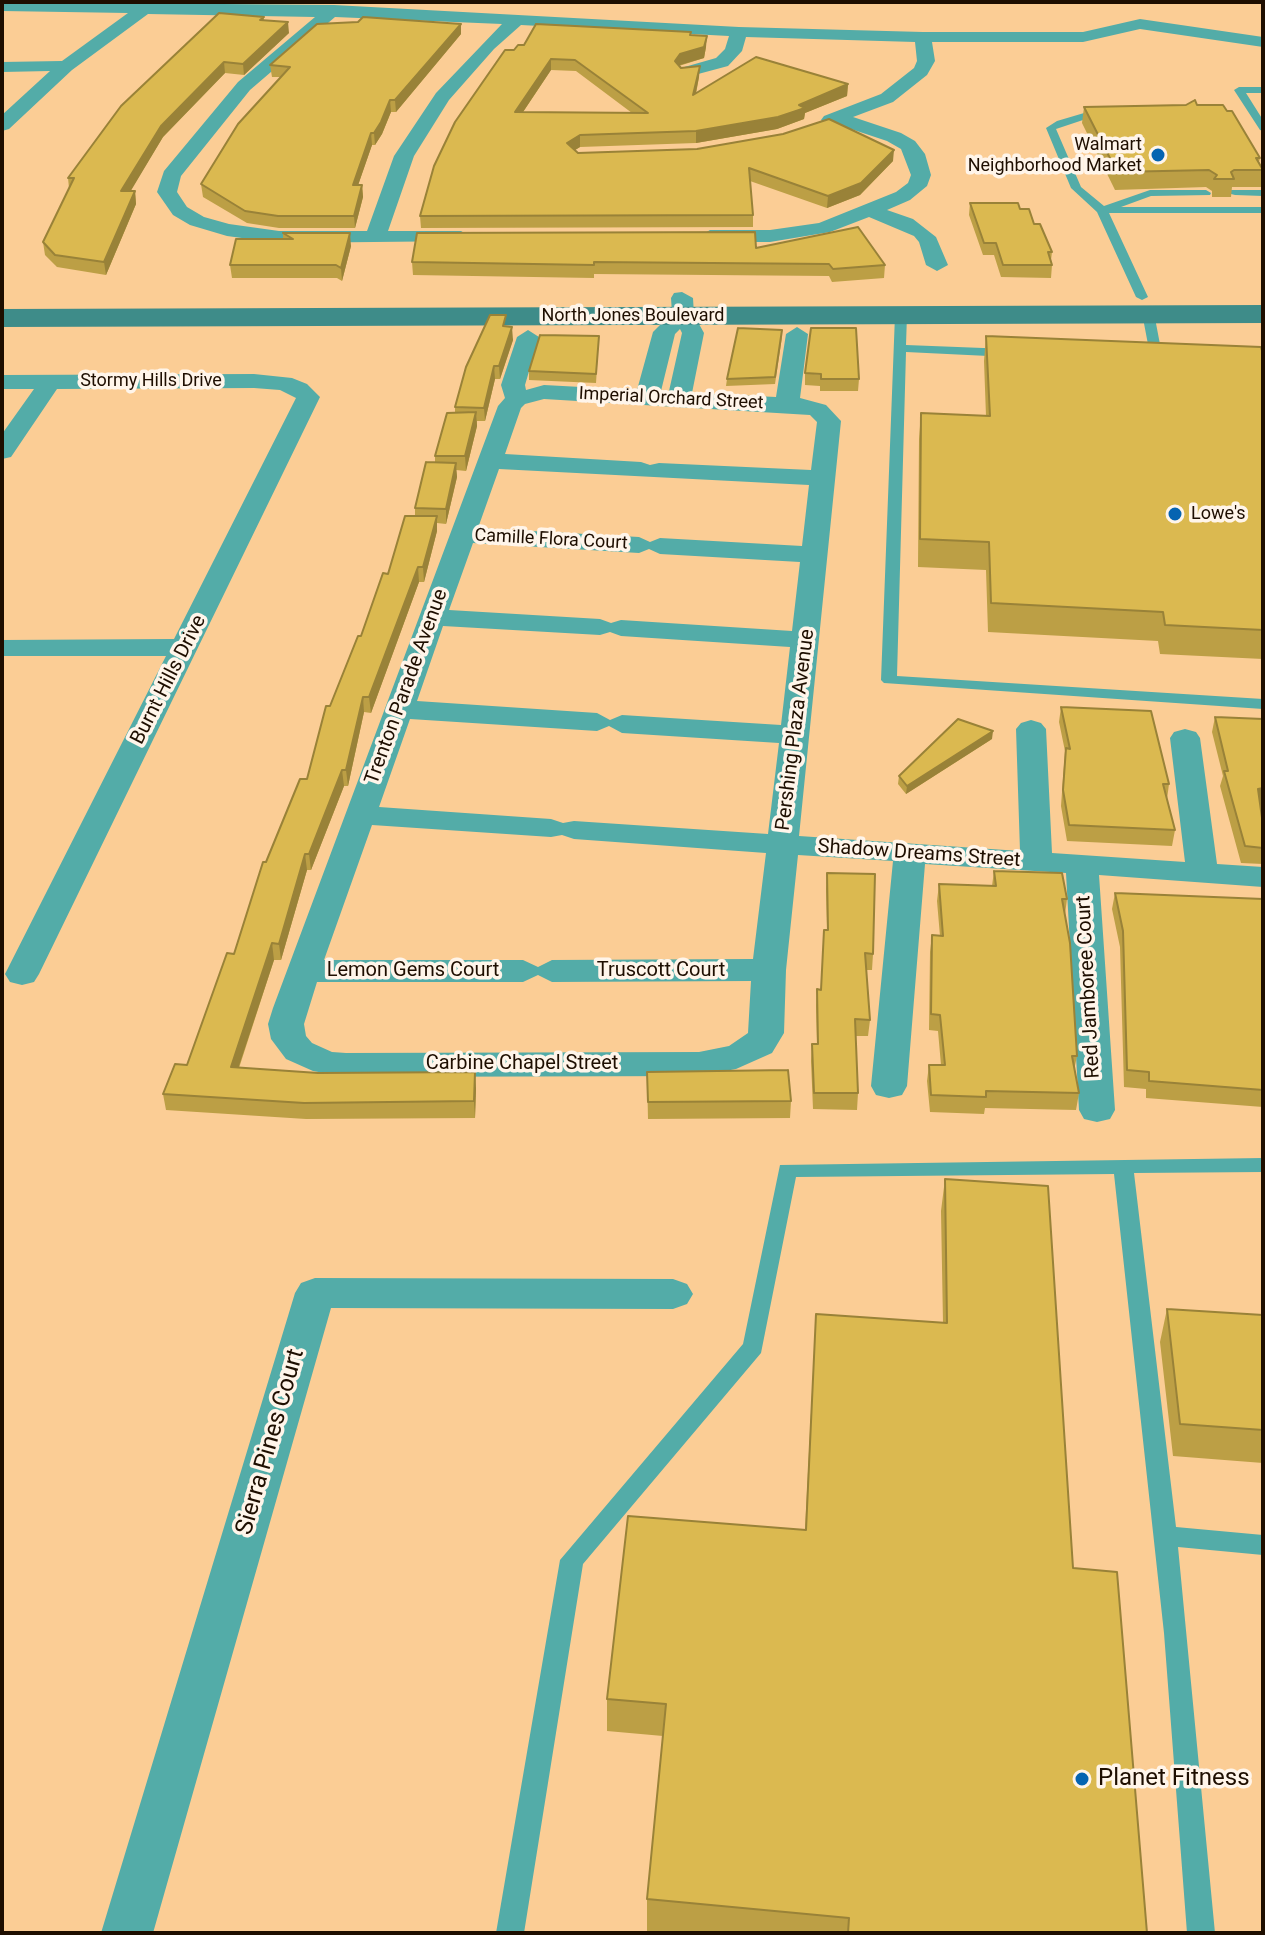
<!DOCTYPE html>
<style>
body{margin:0}
#map{position:relative;width:1265px;height:1935px;overflow:hidden;background:#fbcd95;font-family:Roboto,sans-serif}
canvas{display:block}
.frame{position:absolute;inset:0;border:4px solid #1e0e00;pointer-events:none}
</style>
<div id="map">
<canvas width="1265" height="1935"></canvas>
<div class="frame"></div>
</div>
<script>
const g = document.querySelector('canvas').getContext('2d');
g.lineJoin = 'round';
function toPath(rows) {
  const path = new Path2D();
  for (const r of rows) {
    path.moveTo(r[0], r[1]);
    for (let i = 2; i < r.length; i += 2) path.lineTo(r[i], r[i + 1]);
  }
  return path;
}
function fillPath(path, color) {
  g.fillStyle = color;
  g.fill(path, 'evenodd');
}
function stroke(path, color, width, dash) {
  g.strokeStyle = color;
  g.lineWidth = width;
  g.lineCap = dash ? 'butt' : 'round';
  g.setLineDash(dash || []);
  g.stroke(path);
}
function drawText(font, color, halo, rows, align = 'center') {
  g.font = font + ' Roboto,sans-serif';
  g.lineWidth = 7;
  g.setLineDash([]);
  g.textBaseline = 'middle';
  g.strokeStyle = halo;
  g.fillStyle = color;
  for (const [text, x, y, turn = 0] of rows) {
    g.save();
    g.translate(x, y);
    g.rotate((+turn || 0) * Math.PI / 180);
    g.textAlign = isNaN(turn) ? turn : align;
    if (halo) g.strokeText(text, 0, 0);
    g.fillText(text, 0, 0);
    g.restore();
  }
}
const lane = toPath([
 [1263,87,1263,93,1246,93,1263,120,1263,131,1260,130,1234,90,1239,87,1263,87],
 [1101,108,1106,111,1104,113,1056,129,1081,187,1104,206,1150,190,1206,190,1211,193,1210,195,1151,196,1121,207,1263,207,1263,213,1109,213,1148,297,1142,300,1136,297,1097,212,1071,188,1046,128,1057,121,1101,108],
 [1231,190,1263,190,1263,196,1235,195,1231,194,1231,190],
 [1148,310,1154,313,1163,360,1157,364,1151,360,1142,313,1148,310],
 [901,312,907,315,906,345,1009,349,1015,353,1009,357,906,352,897,676,1263,699,1263,709,884,683,881,680,895,315,901,312],
 [1263,1158,1263,1172,1134,1173,1176,1527,1263,1535,1263,1555,1178,1547,1215,1933,1187,1933,1164,1633,1114,1174,796,1177,761,1353,583,1564,524,1933,496,1933,560,1560,743,1344,780,1165,1263,1158]
]);
const street = toPath([
 [2,2,334,5,739,27,923,32,1083,32,1140,19,1263,37,1263,47,1140,29,1083,42,932,42,935,61,927,75,893,102,853,117,901,133,915,141,925,154,931,175,927,186,910,200,887,210,913,219,936,237,948,265,937,271,926,265,919,242,914,236,869,217,830,232,770,242,710,242,700,236,710,230,770,230,819,223,896,192,908,183,911,175,901,149,887,141,836,124,824,124,821,120,824,116,881,94,914,68,917,61,915,42,746,37,742,51,728,66,687,77,681,76,678,72,681,68,716,58,725,49,729,36,521,25,494,49,449,100,414,156,388,231,461,231,471,237,468,241,279,243,227,236,190,225,173,215,157,192,164,171,238,82,315,17,148,14,72,70,9,129,2,131,2,115,50,71,2,72,2,62,62,61,128,13,2,11,2,2],
 [335,17,502,24,436,93,394,156,367,231,279,231,229,224,204,217,187,207,177,192,181,176,250,90,335,17],
 [682,292,693,298,694,315,704,333,692,393,776,397,786,334,797,327,808,334,800,398,826,405,841,421,799,836,1020,851,1016,729,1021,723,1031,720,1041,723,1046,729,1052,853,1185,862,1170,738,1174,732,1185,729,1196,732,1200,738,1217,864,1263,867,1263,887,1099,875,1115,1110,1110,1119,1097,1122,1084,1119,1079,1110,1066,873,925,864,907,1086,902,1095,889,1098,876,1095,871,1086,893,861,798,855,786,970,784,1033,772,1053,736,1069,699,1076,346,1077,313,1071,286,1059,271,1039,268,1024,273,1008,498,406,505,398,501,385,517,337,528,330,539,337,525,385,526,390,544,385,637,390,653,332,672,313,671,298,674,293,682,292],
 [680,329,682,333,669,391,661,391,675,334,680,329],
 [544,399,810,415,817,422,811,470,659,463,650,465,641,462,505,454,521,408,525,404,544,399],
 [499,469,809,485,802,546,660,538,650,542,639,537,478,528,499,469],
 [473,543,639,553,649,549,660,554,800,562,792,631,621,620,611,623,600,619,449,610,473,543],
 [443,626,600,635,610,632,621,636,790,647,781,725,622,715,610,720,597,713,417,701,443,626],
 [410,719,597,731,609,726,622,733,779,743,768,834,574,821,563,823,551,819,379,807,410,719],
 [372,825,551,837,562,835,574,839,766,853,753,959,552,960,538,967,523,960,324,960,372,825],
 [538,975,552,982,751,981,748,1033,729,1046,699,1052,346,1053,332,1052,312,1043,306,1036,304,1024,317,982,523,982,538,975],
 [254,374,292,378,307,384,320,397,39,974,34,982,22,985,10,982,5,974,166,656,2,656,2,640,174,639,296,398,280,390,254,388,57,389,11,457,2,459,2,434,34,389,2,389,2,375,254,374],
 [315,1278,673,1279,687,1284,693,1294,687,1304,673,1309,331,1308,153,1933,101,1933,295,1293,301,1283,315,1278]
]);
const secondary = toPath([
 [1263,305,1263,323,2,327,2,309,1263,305]
]);
const wall = toPath([
 [264,17,264,21,289,33,244,75,225,73,163,137,130,191,135,191,136,204,106,275,57,267,45,255,43,242,69,188,68,178],
 [461,24,461,34,396,112,391,112,382,134,375,145,372,145,358,185,362,185,363,197,355,228,279,228,247,223,203,197,201,184,281,77,272,77,270,65],
 [691,36,706,47,704,58,679,66,699,77,696,94,848,84,847,96,805,113,804,119,777,129,696,143,580,147,575,150,578,153,893,161,860,195,827,208,750,181,753,215,753,227,421,228,420,216,524,45],
 [551,70,576,71,632,113,523,112],
 [1186,105,1197,105,1260,158,1259,162,1263,168,1261,187,1232,187,1231,197,1212,197,1212,191,1206,187,1115,190,1082,123,1084,107],
 [970,203,1020,209,1034,224,1052,252,1051,260,1052,265,1051,278,1001,277,994,255,983,255,969,215],
 [283,233,351,246,342,281,337,278,232,278,230,265,283,239],
 [756,248,885,265,884,278,832,282,829,276,594,274,594,278,413,275,412,262],
 [506,327,513,340,500,379,495,379,485,421,477,421,477,426,466,471,456,470,457,477,446,524,437,523,437,531,424,582,419,582,371,713,364,712,348,786,344,786,311,870,307,870,281,960,274,960,239,1068,476,1088,475,1118,306,1119,166,1110,163,1094,187,1065,234,954,266,862,307,779,330,706,415,516,415,508,435,463,435,456,455,413,455,407],
 [599,336,596,383,529,380,529,371],
 [986,336,1263,354,1263,659,1160,654,1158,641,988,632,986,570,918,567,919,439,921,413,986,416,984,361],
 [782,337,775,384,726,386,727,379],
 [805,373,859,379,858,391,820,391,820,386,805,385],
 [1061,707,1169,784,1167,799,1175,830,1172,846,1067,841,1061,806,1065,751,1059,722],
 [1215,717,1260,804,1263,825,1263,864,1241,863,1220,786,1223,776,1212,732],
 [992,739,906,794,898,784,899,776],
 [994,871,1067,899,1065,914,1077,1056,1074,1070,1079,1093,1076,1110,985,1108,984,1114,930,1112,927,1081,929,1065,941,1065,938,1031,929,1030,930,952,932,935,940,936,937,901,939,884,992,886],
 [827,873,873,954,872,970,866,970,870,1020,868,1036,855,1036,858,1093,857,1110,813,1109,811,1061,812,1044,817,1044,816,1006,817,989,821,990,827,930,826,889],
 [1115,893,1263,899,1263,1107,1146,1098,1146,1089,1124,1087,1120,947,1112,909],
 [647,1072,791,1101,790,1118,648,1119],
 [945,1179,1073,1568,1147,1933,671,1933,647,1931,647,1899,663,1736,607,1731,607,1699,805,1530,816,1314,943,1323,941,1211],
 [1167,1309,1263,1315,1263,1463,1173,1456,1160,1342]
]);
const shadedWall = toPath([
 [288,22,289,33,244,75,243,64],
 [461,24,461,34,396,112,395,100],
 [707,36,706,47,704,58,680,65,675,72,675,61,680,54],
 [551,59,551,70,515,124,515,112],
 [224,62,225,73,163,137,123,204,121,191,161,126],
 [700,66,699,77,693,107,693,95],
 [848,84,847,96,805,113,804,119,777,129,696,143,696,131,799,105],
 [390,100,391,112,382,134,375,145,374,133],
 [371,133,372,145,354,197,353,185],
 [580,135,580,147,567,155,567,143],
 [894,150,893,161,860,195,827,208,828,196],
 [362,185,363,197,355,228,354,216],
 [135,191,136,204,106,275,104,262],
 [350,233,351,246,342,281,341,268],
 [512,327,513,340,500,379,499,366],
 [494,366,495,379,485,421,484,408],
 [476,412,477,426,466,471,465,456],
 [456,463,457,477,446,524,446,509],
 [437,516,437,531,424,582,423,567],
 [418,567,419,582,371,713,369,697],
 [363,697,364,712,348,786,346,770],
 [993,731,992,739,906,794,907,786],
 [342,770,344,786,311,870,309,854],
 [1263,788,1263,803,1254,805,1258,789],
 [305,854,307,870,281,960,279,944],
 [272,943,274,960,233,1084,231,1067],
 [475,1072,476,1088,475,1118,474,1101]
]);
const building = toPath([
 [219,13,264,17,260,20,288,22,243,64,224,62,161,126,121,191,135,191,104,262,55,255,43,242,74,178,68,178,121,106,219,13],
 [363,17,461,24,395,100,390,100,381,122,374,133,371,133,353,185,362,185,354,216,278,216,245,211,201,184,238,124,290,67,270,65,317,24,358,22,363,17],
 [536,24,691,32,690,35,707,36,704,47,680,54,675,61,681,68,700,66,693,95,756,57,848,84,799,105,805,108,778,117,696,131,580,135,567,143,578,153,697,149,783,134,829,119,894,150,861,183,828,196,749,168,753,215,420,216,434,166,455,122,505,50,514,50,518,45,524,45,536,24],
 [551,59,575,60,648,113,515,112,551,59],
 [1195,100,1197,105,1223,105,1227,111,1232,111,1260,158,1256,158,1263,170,1234,170,1231,172,1234,179,1214,179,1217,175,1209,170,1117,172,1084,107,1186,105,1195,100],
 [970,203,1018,203,1020,209,1029,209,1034,224,1040,224,1052,252,1048,252,1052,265,1003,265,996,243,984,243,970,203],
 [858,227,885,265,833,269,829,264,594,262,594,265,412,262,417,233,755,232,756,248,858,227],
 [283,233,350,233,341,268,336,265,230,265,236,239,293,239,283,233],
 [490,315,506,315,503,326,512,327,499,366,494,366,484,408,455,407,466,367,490,315],
 [738,328,782,330,775,377,727,379,738,328],
 [811,328,856,328,859,379,821,379,821,374,805,373,811,328],
 [540,335,599,336,596,374,529,371,540,335],
 [986,336,1261,347,1263,354,1263,630,1165,625,1163,612,991,603,989,542,920,539,921,413,990,416,986,336],
 [476,412,465,456,435,456,447,413,476,412],
 [426,462,456,463,446,509,415,508,426,462],
 [405,516,437,516,423,567,418,567,369,697,363,697,346,770,342,770,309,854,305,854,279,944,272,943,231,1067,318,1073,475,1072,474,1101,304,1103,163,1094,175,1064,187,1065,227,953,234,954,263,862,266,862,300,779,307,779,326,706,330,706,358,636,361,636,383,573,388,574,405,516],
 [1061,707,1151,711,1169,784,1163,784,1175,830,1069,825,1063,790,1066,748,1070,749,1061,707],
 [1215,717,1263,719,1263,788,1258,789,1263,825,1263,848,1245,846,1224,771,1228,771,1215,717],
 [958,719,993,731,907,786,899,776,958,719],
 [994,871,1062,873,1067,899,1062,899,1070,943,1077,1056,1072,1056,1079,1093,986,1091,986,1097,931,1095,929,1065,945,1065,940,1015,931,1014,932,935,943,936,939,884,996,886,994,871],
 [827,873,875,874,873,954,865,953,870,1020,855,1019,858,1093,814,1093,812,1044,818,1044,817,989,821,990,824,930,828,930,827,873],
 [1115,893,1263,899,1263,1090,1149,1081,1149,1072,1127,1070,1123,931,1115,893],
 [788,1070,791,1101,648,1102,647,1072,788,1070],
 [945,1179,1048,1186,1073,1568,1117,1572,1147,1933,848,1933,849,1918,647,1899,666,1704,607,1699,628,1516,806,1530,816,1314,947,1323,945,1179],
 [1167,1309,1263,1315,1263,1430,1180,1424,1167,1309]
]);
const markers = [
 [1158,155,8,"#0564b1"],
 [1175,514,8,"#0564b1"],
 [1082,1779,8,"#0564b1"]
];
const farPoinames = [
 ["Walmart",1142,145],
 ["Neighborhood Market",1142,166],
 ["Lowe's",1191,514,"left"]
];
const farStreetnames = [
 ["North Jones Boulevard",633,316],
 ["Stormy Hills Drive",151,381],
 ["Imperial Orchard Street",671,399,3],
 ["Camille Flora Court",551,540,3]
];
const streetNames = [
 ["Burnt Hills Drive",169,680,-63],
 ["Trenton Parade Avenue",407,687,-70],
 ["Pershing Plaza Avenue",796,730,-83],
 ["Shadow Dreams Street",919,854,4],
 ["Lemon Gems Court",413,971],
 ["Truscott Court",661,971],
 ["Red Jamboree Court",1089,987,-93],
 ["Carbine Chapel Street",522,1064]
];
const nearStreetnames = [
 ["Sierra Pines Court",271,1442,-74]
];
const nearPoinames = [
 ["Planet Fitness",1098,1779]
];
fillPath(lane, '#53aca8');
fillPath(street, '#53aca8');
fillPath(secondary, '#3e8c89');
fillPath(wall, '#bc9f45');
fillPath(shadedWall, '#998238');
fillPath(building, '#dbb950');
stroke(building, '#998238', 2);
for (const [x, y, r, color] of markers) {
  const dot = new Path2D();
  dot.arc(x, y, r, 0, 2 * Math.PI);
  g.fillStyle = color;
  g.fill(dot);
  stroke(dot, '#fff5ea', 3);
}
drawText('18px', '#1e0e00', '#fff5ea', farPoinames, 'right');
drawText('18px', '#1e0e00', '#fff5ea', farStreetnames);
drawText('20px', '#1e0e00', '#fff5ea', streetNames);
drawText('24px', '#1e0e00', '#fff5ea', nearStreetnames);
drawText('24px', '#1e0e00', '#fff5ea', nearPoinames, 'left');
</script>
